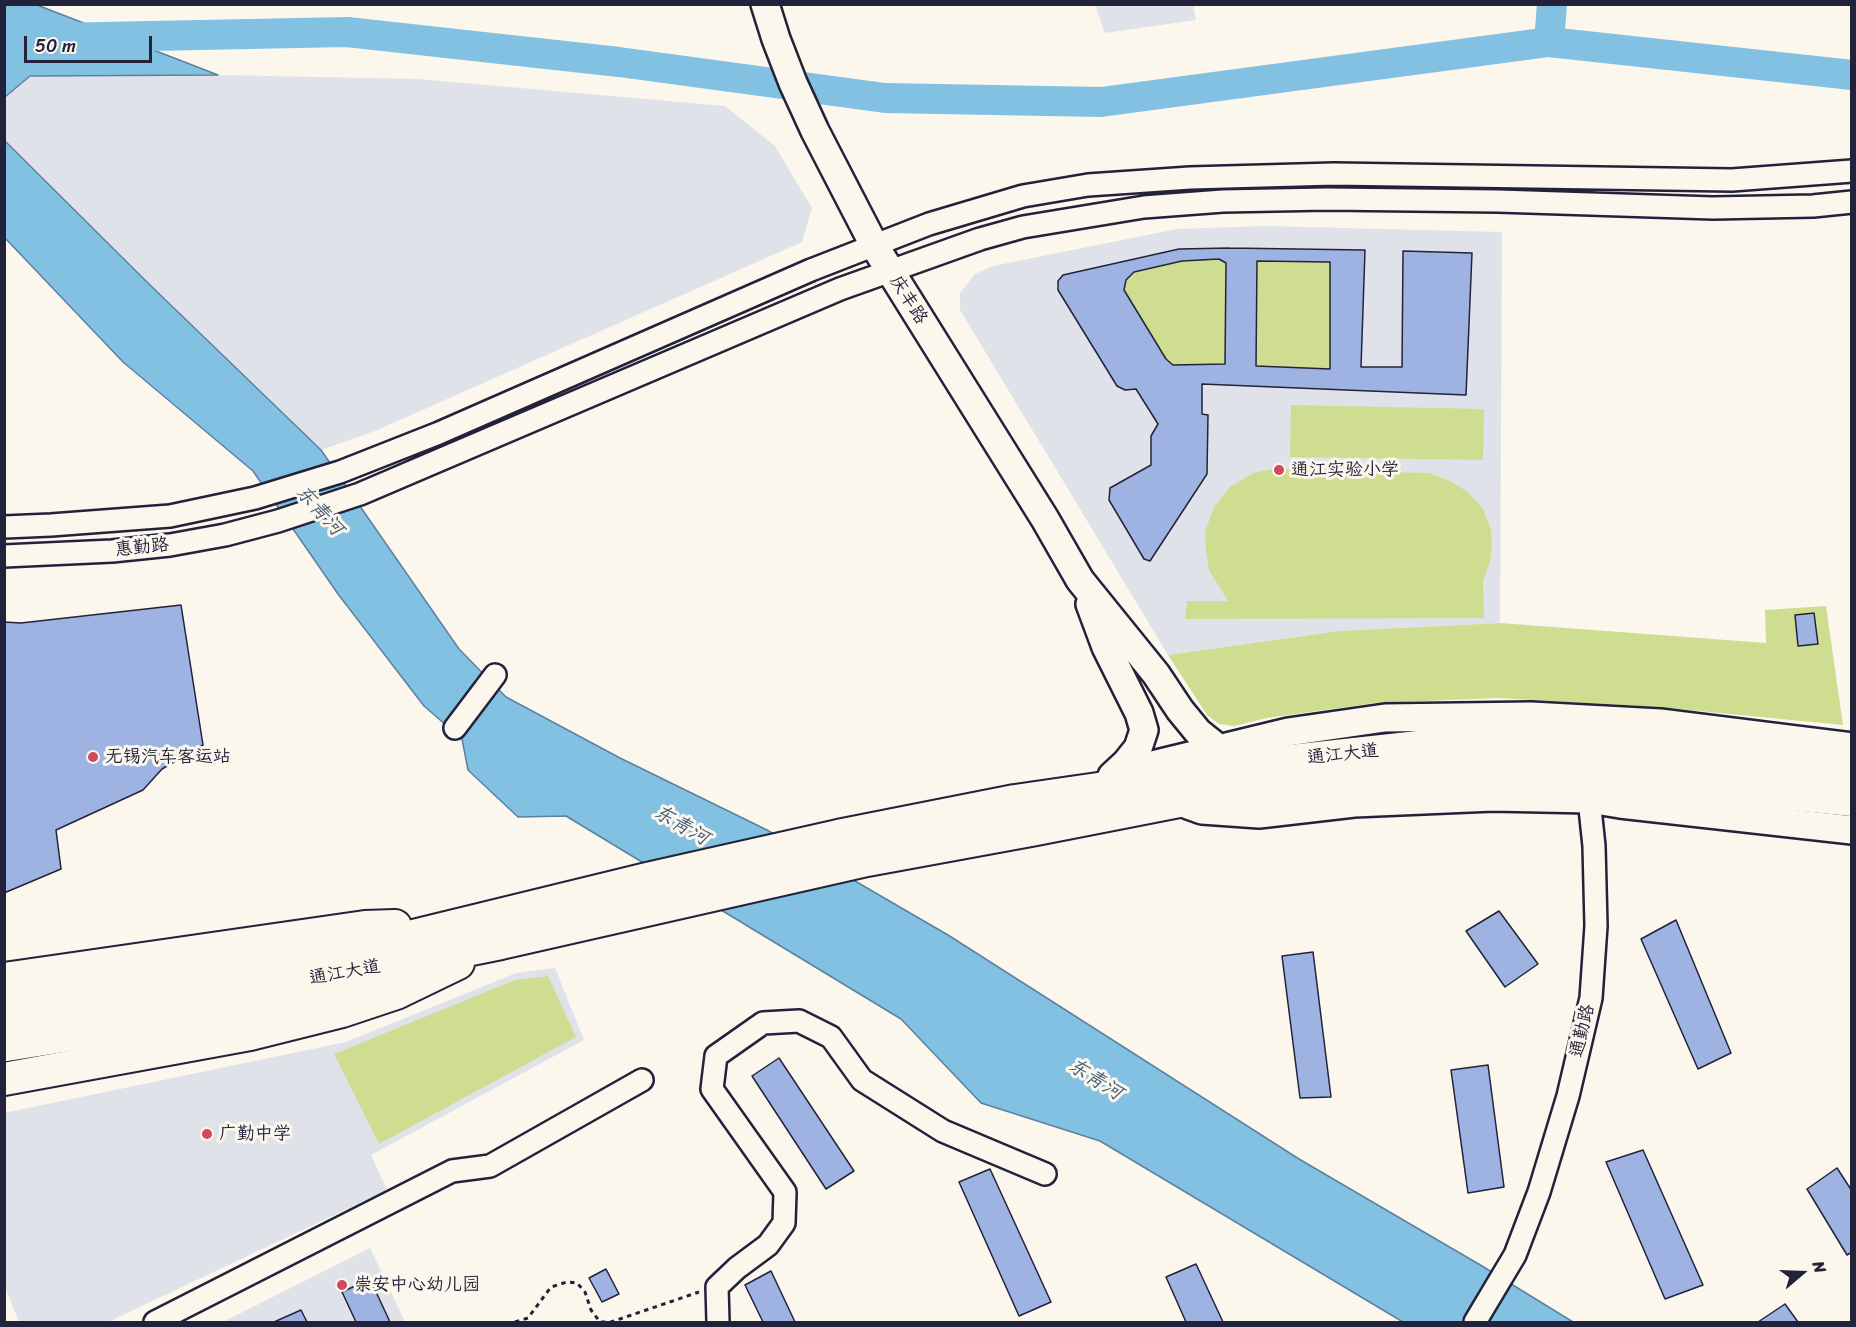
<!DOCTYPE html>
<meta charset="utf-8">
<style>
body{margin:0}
#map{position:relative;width:1856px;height:1327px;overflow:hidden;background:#fbf7ec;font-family:Sriracha,sans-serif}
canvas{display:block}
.frame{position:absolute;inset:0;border:6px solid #22223b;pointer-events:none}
.north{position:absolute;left:1772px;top:1243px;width:60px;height:60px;-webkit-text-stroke:4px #fbf7ec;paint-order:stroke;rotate:71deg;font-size:16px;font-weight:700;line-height:24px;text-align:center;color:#22223b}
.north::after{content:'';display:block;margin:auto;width:21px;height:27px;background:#22223b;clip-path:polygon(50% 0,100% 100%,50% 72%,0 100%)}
.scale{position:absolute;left:24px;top:36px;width:128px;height:27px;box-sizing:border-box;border:3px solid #22223b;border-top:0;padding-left:8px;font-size:18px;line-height:21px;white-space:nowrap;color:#22223b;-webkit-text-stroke:4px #fbf7ec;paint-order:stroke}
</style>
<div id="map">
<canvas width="1856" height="1327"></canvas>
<div class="frame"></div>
<div class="north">N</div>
<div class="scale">50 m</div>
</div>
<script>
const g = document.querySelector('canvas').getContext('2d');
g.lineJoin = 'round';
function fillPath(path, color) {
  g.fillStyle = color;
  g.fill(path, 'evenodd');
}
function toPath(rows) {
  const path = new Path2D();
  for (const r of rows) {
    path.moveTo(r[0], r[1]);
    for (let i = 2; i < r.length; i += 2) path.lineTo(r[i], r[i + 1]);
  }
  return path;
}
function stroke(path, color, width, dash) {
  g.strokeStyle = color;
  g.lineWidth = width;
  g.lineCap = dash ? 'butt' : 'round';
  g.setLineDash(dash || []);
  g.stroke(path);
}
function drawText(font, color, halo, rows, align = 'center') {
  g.font = font + ' Sriracha,"LXGW WenKai TC",sans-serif';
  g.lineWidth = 6;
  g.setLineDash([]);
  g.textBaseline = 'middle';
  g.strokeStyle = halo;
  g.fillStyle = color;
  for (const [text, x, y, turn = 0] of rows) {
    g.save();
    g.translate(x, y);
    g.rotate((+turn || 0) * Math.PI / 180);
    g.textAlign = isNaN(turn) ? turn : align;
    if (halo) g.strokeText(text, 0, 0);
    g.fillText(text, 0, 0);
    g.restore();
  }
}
const built = toPath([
 [1095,5,1193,5,1196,20,1105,33],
 [218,75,418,79,725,106,775,146,812,208,802,242,375,431,321,450,151,286,5,140,4,97,30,76],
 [1265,226,1502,232,1500,623,1339,631,1168,655,960,310,960,293,975,274,993,266,1177,229],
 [555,968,584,1040,371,1155,387,1190,108,1322,19,1322,5,1287,4,1113,346,1042,516,973],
 [370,1248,405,1322,223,1322]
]);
const green = toPath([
 [1219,259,1226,263,1225,364,1173,365,1166,359,1124,290,1126,280,1134,272,1182,261],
 [1257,261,1330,262,1330,369,1256,366],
 [1291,405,1484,409,1483,460,1290,457],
 [1272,469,1429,473,1448,480,1468,492,1483,509,1491,530,1492,546,1490,562,1483,581,1484,618,1185,619,1187,601,1228,601,1209,570,1206,552,1205,532,1214,507,1230,487,1253,473],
 [1826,606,1843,725,1658,707,1498,698,1375,703,1267,718,1234,726,1219,724,1207,715,1168,655,1339,631,1500,623,1766,643,1765,610],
 [548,976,576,1037,379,1144,334,1054,515,980]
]);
const water = toPath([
 [5,4,37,5,218,75,30,76,5,97,5,4],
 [4,140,151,286,321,450,459,649,506,697,620,758,767,830,948,935,1299,1159,1482,1266,1573,1322,1403,1322,1100,1141,981,1103,901,1019,566,816,518,817,468,770,462,739,424,706,338,594,253,471,123,362,5,238,4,140]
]);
const river = toPath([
 [4,39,347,32,619,62,885,98,1101,102,1549,42,1852,75],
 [1549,42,1552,4]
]);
const building = toPath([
 [1229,248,1365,250,1361,367,1402,367,1403,251,1472,253,1466,395,1202,384,1202,414,1208,415,1207,474,1150,561,1144,559,1109,500,1110,488,1151,465,1151,436,1158,424,1136,389,1125,390,1117,386,1058,290,1058,281,1063,275,1179,249,1229,248],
 [1219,259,1226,263,1225,364,1173,365,1166,359,1124,290,1126,280,1134,272,1182,261,1219,259],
 [1257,261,1330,262,1330,369,1256,366,1257,261],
 [181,605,203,745,162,769,143,790,56,830,61,869,4,893,4,622,21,623,181,605],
 [1814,613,1818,644,1798,646,1795,615,1814,613],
 [1499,911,1538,964,1505,987,1466,931,1499,911],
 [1676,920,1731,1053,1698,1069,1641,939,1676,920],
 [1313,952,1331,1097,1300,1098,1282,956,1313,952],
 [779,1058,854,1171,826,1189,752,1076,779,1058],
 [1488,1065,1504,1187,1468,1193,1451,1070,1488,1065],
 [1643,1150,1703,1285,1665,1299,1606,1162,1643,1150],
 [1837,1168,1852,1191,1852,1252,1847,1255,1807,1189,1837,1168],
 [990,1169,1051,1302,1019,1316,959,1182,990,1169],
 [1196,1264,1223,1322,1186,1322,1166,1277,1196,1264],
 [606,1269,619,1294,602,1302,589,1278,606,1269],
 [771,1271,795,1322,763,1322,745,1285,771,1271],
 [370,1279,390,1322,356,1322,342,1292,370,1279],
 [1785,1304,1798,1322,1758,1322,1785,1304],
 [301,1310,307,1322,274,1322,301,1310]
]);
const path = toPath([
 [515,1322,528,1318,551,1287,567,1282,577,1283,585,1292,591,1310,600,1322,611,1322,699,1292]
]);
const minor = toPath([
 [4,527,51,525,170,516,255,498,340,472,439,433,811,270,929,224,1023,196,1088,185,1190,178,1334,174,1732,180,1852,171],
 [4,556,112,551,170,545,225,535,278,521,360,494,840,289,980,239,1023,227,1144,207,1223,201,1327,199,1498,201,1713,208,1813,206,1852,202],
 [455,728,495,675],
 [4,1051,206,1019,368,990],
 [155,1322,452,1171,490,1166,642,1080],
 [718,1322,717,1287,737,1268,768,1245,784,1223,785,1192,712,1089,716,1056,763,1023,799,1021,831,1037,862,1080,943,1131,1045,1174],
 [1475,1322,1515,1255,1539,1192,1568,1096,1591,998,1596,926,1594,846,1589,799]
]);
const major = toPath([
 [765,4,776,39,793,83,815,131,874,245,1045,519,1080,580,1156,674,1180,710,1198,732,1218,748,1243,758,1269,763],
 [1090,604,1106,647,1139,713,1144,730,1138,748,1126,763,1112,776],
 [1115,774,1288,732,1385,718,1531,716,1660,723,1852,747],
 [1188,805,1202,810,1259,814,1354,803,1493,797,1589,799,1620,804,1852,830]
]);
const highway = toPath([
 [4,979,365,927,395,926],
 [4,1004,352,951,647,879,838,836,1015,801,1291,761,1464,742,1570,744,1681,751,1852,773],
 [4,1028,76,1018,362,971,501,943,867,860,1036,829,1179,801,1338,783,1495,771,1654,780,1852,800],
 [4,1079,250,1034,342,1011,396,993,458,963]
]);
const markers = [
 [1279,470,6,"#d1495b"],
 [93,757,6,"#d1495b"],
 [207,1134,6,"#d1495b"],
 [342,1285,6,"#d1495b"]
];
const streetNames = [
 ["庆丰路",908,300,58],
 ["惠勤路",142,548,-6],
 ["通江大道",1343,755,-6],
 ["通江大道",345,973,-10],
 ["通勤路",1583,1031,-77]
];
const poiNames = [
 ["通江实验小学",1291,470],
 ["无锡汽车客运站",105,757],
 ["广勤中学",219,1134],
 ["崇安中心幼儿园",354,1285]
];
const waterNames = [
 ["东青河",319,511,48],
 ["东青河",681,826,30],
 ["东青河",1095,1080,32]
];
fillPath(built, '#dfe3e9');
fillPath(green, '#cfdd91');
fillPath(water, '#83c1e3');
stroke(water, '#5c81a0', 1.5);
stroke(river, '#83c1e3', 30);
fillPath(building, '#9eb3e1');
stroke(building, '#22223b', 1.5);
stroke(minor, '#22223b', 26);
stroke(major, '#22223b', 32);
stroke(highway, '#22223b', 36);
stroke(path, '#22223b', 3, [4.5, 4.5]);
stroke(minor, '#fbf7ec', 21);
stroke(major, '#fbf7ec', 27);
stroke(highway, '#fbf7ec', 32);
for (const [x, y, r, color] of markers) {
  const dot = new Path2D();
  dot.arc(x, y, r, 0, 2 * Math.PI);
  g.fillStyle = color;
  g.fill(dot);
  stroke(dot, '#fbf7ec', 2);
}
drawText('18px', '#22223b', '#fbf7ec', streetNames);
drawText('18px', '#22223b', '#fbf7ec', poiNames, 'left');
drawText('italic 20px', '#445a76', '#fbf7ec', waterNames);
</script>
